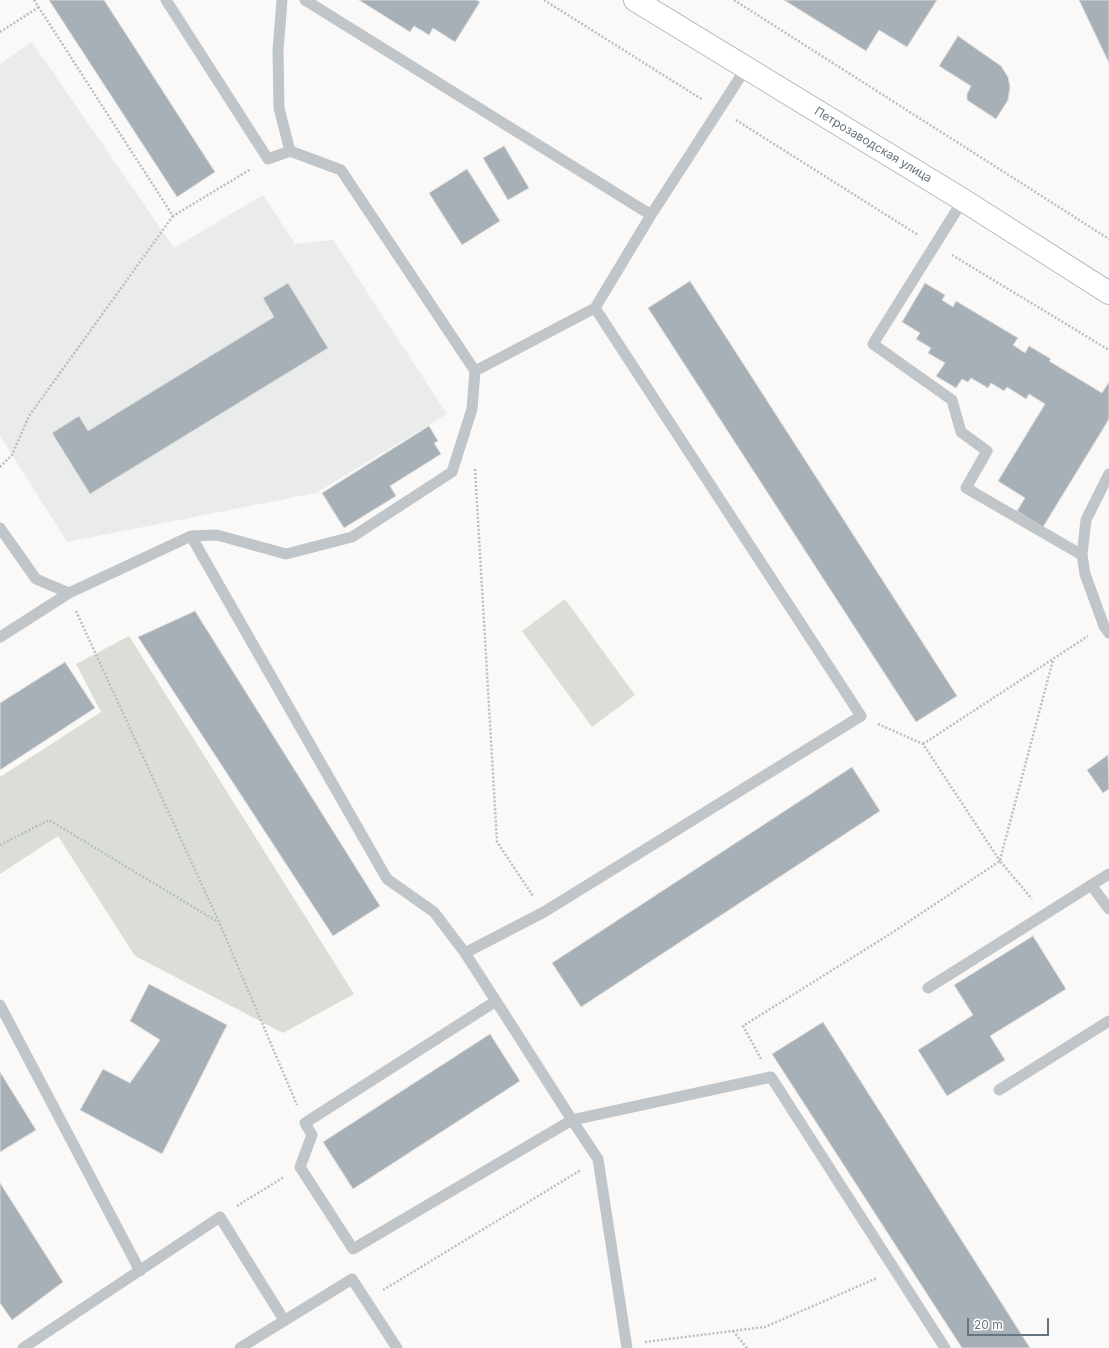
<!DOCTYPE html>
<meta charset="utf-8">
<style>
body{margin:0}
#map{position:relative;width:1109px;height:1348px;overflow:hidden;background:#faf9f7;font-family:Inter,sans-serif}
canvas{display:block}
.scale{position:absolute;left:967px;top:1318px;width:82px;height:18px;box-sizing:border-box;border:2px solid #657682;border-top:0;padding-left:5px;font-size:12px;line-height:14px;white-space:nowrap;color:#657682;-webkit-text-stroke:3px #fff;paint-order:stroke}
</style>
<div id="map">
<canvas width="1109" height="1348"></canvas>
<div class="scale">20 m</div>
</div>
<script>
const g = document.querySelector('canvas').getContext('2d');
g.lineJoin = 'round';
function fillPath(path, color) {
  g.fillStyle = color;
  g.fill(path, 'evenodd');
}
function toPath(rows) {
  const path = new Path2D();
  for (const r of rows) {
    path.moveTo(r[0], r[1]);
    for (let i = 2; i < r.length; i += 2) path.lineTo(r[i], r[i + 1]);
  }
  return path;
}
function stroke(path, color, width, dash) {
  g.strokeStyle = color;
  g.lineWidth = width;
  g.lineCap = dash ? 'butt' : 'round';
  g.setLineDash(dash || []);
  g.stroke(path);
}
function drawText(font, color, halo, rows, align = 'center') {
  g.font = font + ' Inter,sans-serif';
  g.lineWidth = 4;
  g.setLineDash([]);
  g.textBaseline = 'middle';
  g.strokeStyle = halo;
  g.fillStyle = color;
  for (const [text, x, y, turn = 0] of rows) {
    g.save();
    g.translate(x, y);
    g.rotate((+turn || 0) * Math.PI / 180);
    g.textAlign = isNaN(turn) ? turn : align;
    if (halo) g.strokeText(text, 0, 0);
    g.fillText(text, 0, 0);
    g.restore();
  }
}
const built = toPath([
 [32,42,174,248,263,195,295,244,333,240,447,414,316,493,67,542,0,436,0,64]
]);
const green = toPath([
 [565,599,635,695,592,727,522,631],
 [129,636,354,994,283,1033,135,956,58,836,0,874,0,777,101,712,76,664]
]);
const building = toPath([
 [49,0,104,0,215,172,177,197,49,0],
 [359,0,476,0,480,2,455,42,433,28,429,35,414,26,410,32,359,0],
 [784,0,937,0,907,47,879,30,866,51,784,0],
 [1079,0,1109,0,1109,63,1079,0],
 [958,36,1001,66,1008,77,1010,87,1008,100,996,119,967,100,967,94,971,86,939,66,958,36],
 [504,146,529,188,508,200,483,158,504,146],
 [467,169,500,221,462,245,429,193,467,169],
 [690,281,957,696,916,722,648,308,690,281],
 [288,283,328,348,90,494,52,433,79,416,88,431,274,317,263,298,288,283],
 [925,283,945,295,942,300,953,307,956,301,1018,338,1013,345,1025,353,1029,346,1051,359,1049,361,1102,393,1109,382,1109,419,1043,527,1017,511,1025,498,998,481,1045,404,1029,394,1026,399,1007,387,1004,391,991,383,988,388,971,378,968,382,962,379,956,388,936,376,945,363,928,353,931,348,916,339,920,333,902,322,925,283],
 [429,426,438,441,434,443,441,454,390,486,396,496,344,528,322,493,429,426],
 [195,611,380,906,333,936,138,637,195,611],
 [65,662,95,708,0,770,0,703,65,662],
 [1108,755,1109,789,1103,793,1087,770,1108,755],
 [852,767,880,811,581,1007,552,963,852,767],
 [1033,936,1066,989,990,1036,1005,1060,947,1096,918,1050,973,1015,954,985,1033,936],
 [149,984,227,1025,162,1154,80,1110,103,1069,130,1083,160,1040,130,1021,149,984],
 [823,1022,1030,1348,962,1348,772,1054,823,1022],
 [490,1034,520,1081,353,1189,323,1142,490,1034],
 [0,1072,36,1130,0,1152,0,1072],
 [0,1183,63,1282,12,1320,0,1303,0,1183]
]);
const path = toPath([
 [34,0,173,216,251,169],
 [544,0,703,100],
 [734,0,1109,239],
 [0,32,39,7],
 [736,120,918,235],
 [952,255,1109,350],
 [0,467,12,455,29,416,173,216],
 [475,469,497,842,533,896],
 [76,611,219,922,297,1105],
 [878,724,923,744,1000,861],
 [923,744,1088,636],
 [0,845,49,820,218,922],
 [1000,860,1053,660],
 [761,1059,743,1026,890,934,1000,861,1032,899],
 [237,1206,284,1177],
 [383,1290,581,1170],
 [733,1331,747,1348],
 [645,1342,765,1327,877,1278]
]);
const lane = toPath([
 [166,0,268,159,290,151,279,108,278,51,282,0],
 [305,0,651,215],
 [963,200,873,344,952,400,961,432,987,451,966,488,1082,555],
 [475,371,595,308],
 [1109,474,1086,520,1082,555,1085,574,1104,626,1109,633],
 [0,528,36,579,69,593,191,536,387,879,434,912,465,953],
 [191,536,217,535,286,554,352,537,452,472,472,409,475,371,341,170,290,151],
 [0,637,69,593],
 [1091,885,1109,909],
 [928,988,1109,874],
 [496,1001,465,953,544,912,861,716,595,308,651,215,746,68],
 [496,1001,572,1120,353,1249,300,1167,312,1135,305,1123,496,1001],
 [0,1005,140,1271],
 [999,1090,1109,1021],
 [23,1348,220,1217,284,1320],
 [240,1348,352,1279,397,1348],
 [627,1348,598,1159,572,1120,771,1077,945,1348]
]);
const secondary = toPath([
 [635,0,963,200,1109,293]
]);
const streetNames = [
 ["Петрозаводская улица",873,145,31]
];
fillPath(built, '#eaebeb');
fillPath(green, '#daded7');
fillPath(building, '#a7b0b7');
stroke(building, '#dbdbda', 1);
stroke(secondary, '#b3b9be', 24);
stroke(path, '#bbbec1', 2.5, [2, 2]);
stroke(lane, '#c0c5c9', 11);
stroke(secondary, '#fff', 22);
drawText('12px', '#657682', '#fff', streetNames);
</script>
